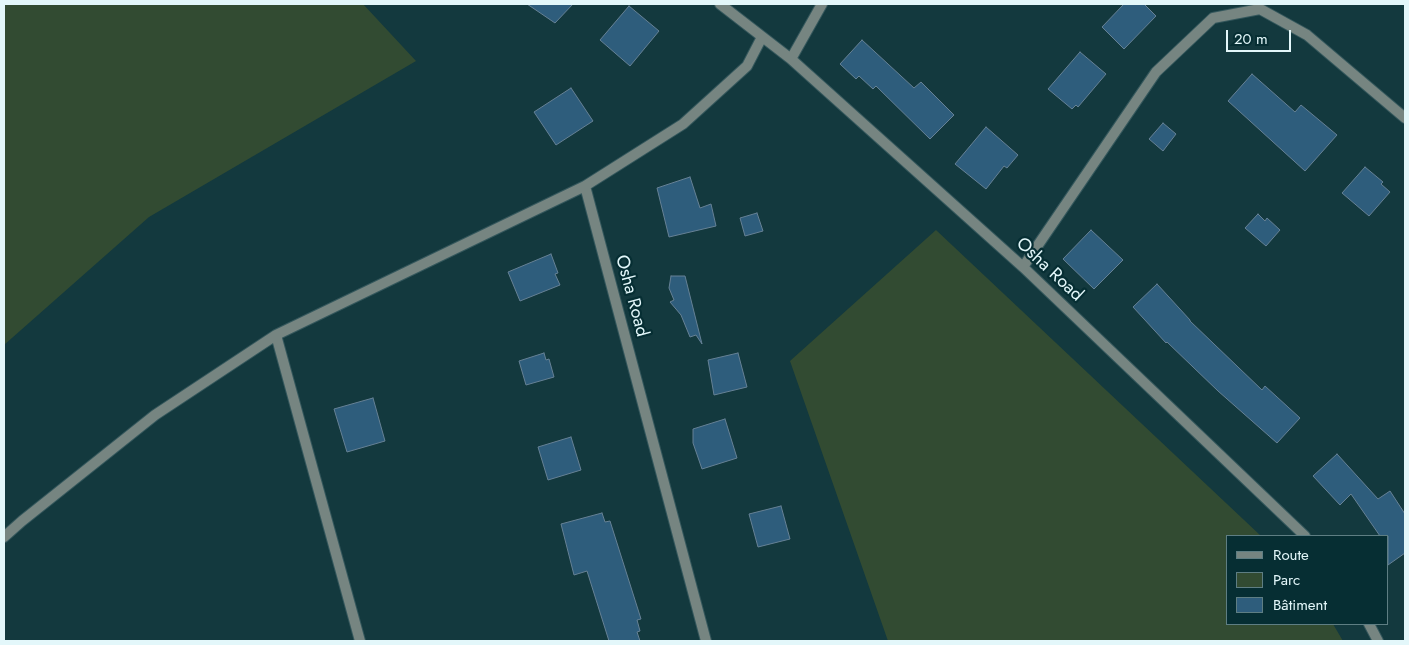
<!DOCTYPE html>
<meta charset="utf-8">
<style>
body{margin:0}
#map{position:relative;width:1409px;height:645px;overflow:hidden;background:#13393e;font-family:Jost,sans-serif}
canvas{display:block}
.frame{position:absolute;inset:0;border:5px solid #e3f7fa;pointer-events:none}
.legend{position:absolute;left:1226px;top:535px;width:162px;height:90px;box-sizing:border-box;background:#062e33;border:1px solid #5e7e83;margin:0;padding:6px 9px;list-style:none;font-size:15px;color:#e3f7fa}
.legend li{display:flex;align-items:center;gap:10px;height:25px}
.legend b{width:25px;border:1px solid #5e7e83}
.scale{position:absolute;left:1226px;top:30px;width:65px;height:22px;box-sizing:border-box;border:2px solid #e3f7fa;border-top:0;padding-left:6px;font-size:15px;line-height:18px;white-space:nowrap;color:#e3f7fa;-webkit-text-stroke:4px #062e33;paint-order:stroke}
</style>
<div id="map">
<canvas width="1409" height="645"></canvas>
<div class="frame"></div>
<ul class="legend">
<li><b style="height:6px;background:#768581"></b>Route</li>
<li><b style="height:14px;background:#324b32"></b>Parc</li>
<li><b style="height:14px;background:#2e5d7c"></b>Bâtiment</li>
</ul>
<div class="scale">20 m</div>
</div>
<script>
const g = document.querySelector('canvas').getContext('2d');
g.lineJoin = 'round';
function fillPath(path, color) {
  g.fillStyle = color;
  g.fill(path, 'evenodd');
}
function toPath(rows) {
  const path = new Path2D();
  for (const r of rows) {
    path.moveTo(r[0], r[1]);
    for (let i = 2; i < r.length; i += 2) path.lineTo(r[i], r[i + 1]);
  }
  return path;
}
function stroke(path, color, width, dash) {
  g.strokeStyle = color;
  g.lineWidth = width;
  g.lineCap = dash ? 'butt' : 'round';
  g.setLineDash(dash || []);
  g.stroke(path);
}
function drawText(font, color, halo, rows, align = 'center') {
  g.font = font + ' Jost,sans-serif';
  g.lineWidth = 4.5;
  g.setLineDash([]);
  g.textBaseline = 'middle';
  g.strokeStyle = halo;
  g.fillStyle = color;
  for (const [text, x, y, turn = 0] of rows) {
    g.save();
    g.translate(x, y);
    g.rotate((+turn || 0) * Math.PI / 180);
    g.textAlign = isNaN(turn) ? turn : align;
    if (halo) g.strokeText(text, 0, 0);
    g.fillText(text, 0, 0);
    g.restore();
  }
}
const green = toPath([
 [4,4,363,4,416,61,149,217,4,345],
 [936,230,1261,536,1228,536,1228,624,1333,624,1343,641,888,641,790,361]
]);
const building = toPath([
 [527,4,573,4,555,23,527,4],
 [1124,4,1144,4,1156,16,1124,49,1102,27,1124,4],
 [629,6,659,31,630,66,600,40,629,6],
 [862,40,914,88,921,82,954,115,930,139,876,86,873,89,859,76,856,79,840,64,862,40],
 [1080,52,1106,74,1078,107,1076,105,1072,109,1048,89,1080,52],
 [1252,74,1295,112,1301,105,1337,135,1305,171,1228,101,1252,74],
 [571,88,593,121,556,145,534,112,571,88],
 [1163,123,1176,134,1163,151,1149,139,1163,123],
 [986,127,1018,155,1007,168,1004,166,986,189,955,164,986,127],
 [1365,167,1383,182,1381,184,1390,192,1369,216,1342,193,1365,167],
 [690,177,700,208,711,204,716,226,669,237,657,188,690,177],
 [757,213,763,231,745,236,740,218,757,213],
 [1258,214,1265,221,1267,218,1280,230,1266,246,1245,228,1258,214],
 [1091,230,1123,260,1094,289,1063,259,1091,230],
 [551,254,558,273,555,274,560,285,520,301,508,272,551,254],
 [671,276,685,276,702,344,696,335,690,337,681,315,670,302,674,300,669,288,671,276],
 [1157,284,1190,320,1190,321,1262,390,1265,386,1300,418,1277,443,1218,391,1167,342,1166,343,1133,307,1157,284],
 [544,353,546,360,549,359,554,377,526,385,519,361,544,353],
 [738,353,747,387,714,395,708,360,738,353],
 [373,398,385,441,347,452,334,409,373,398],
 [725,419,737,458,702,469,693,443,693,429,725,419],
 [571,437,581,470,548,480,538,447,571,437],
 [1337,454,1378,499,1390,491,1405,514,1405,553,1388,565,1388,536,1380,536,1351,494,1340,505,1313,476,1337,454],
 [781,506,790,539,758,547,749,514,781,506],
 [602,513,605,522,610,521,641,619,637,620,640,631,637,632,640,641,609,641,587,571,574,575,561,524,602,513]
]);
const street = toPath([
 [720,4,791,59,1023,267,1305,536],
 [791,59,822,4],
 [1023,267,1156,72,1213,18,1260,9,1307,35,1405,118],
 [276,335,360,641],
 [4,537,22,521,155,415,276,335,585,186],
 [1369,624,1378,641],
 [706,641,585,186,683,124,747,66,762,37]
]);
const streetNames = [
 ["Osha Road",1049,270,43],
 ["Osha Road",631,296,75]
];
fillPath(green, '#324b32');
fillPath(building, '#2e5d7c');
stroke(building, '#668195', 1);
stroke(street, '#34575c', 12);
stroke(street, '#768581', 10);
drawText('18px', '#e3f7fa', '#062e33', streetNames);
</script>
